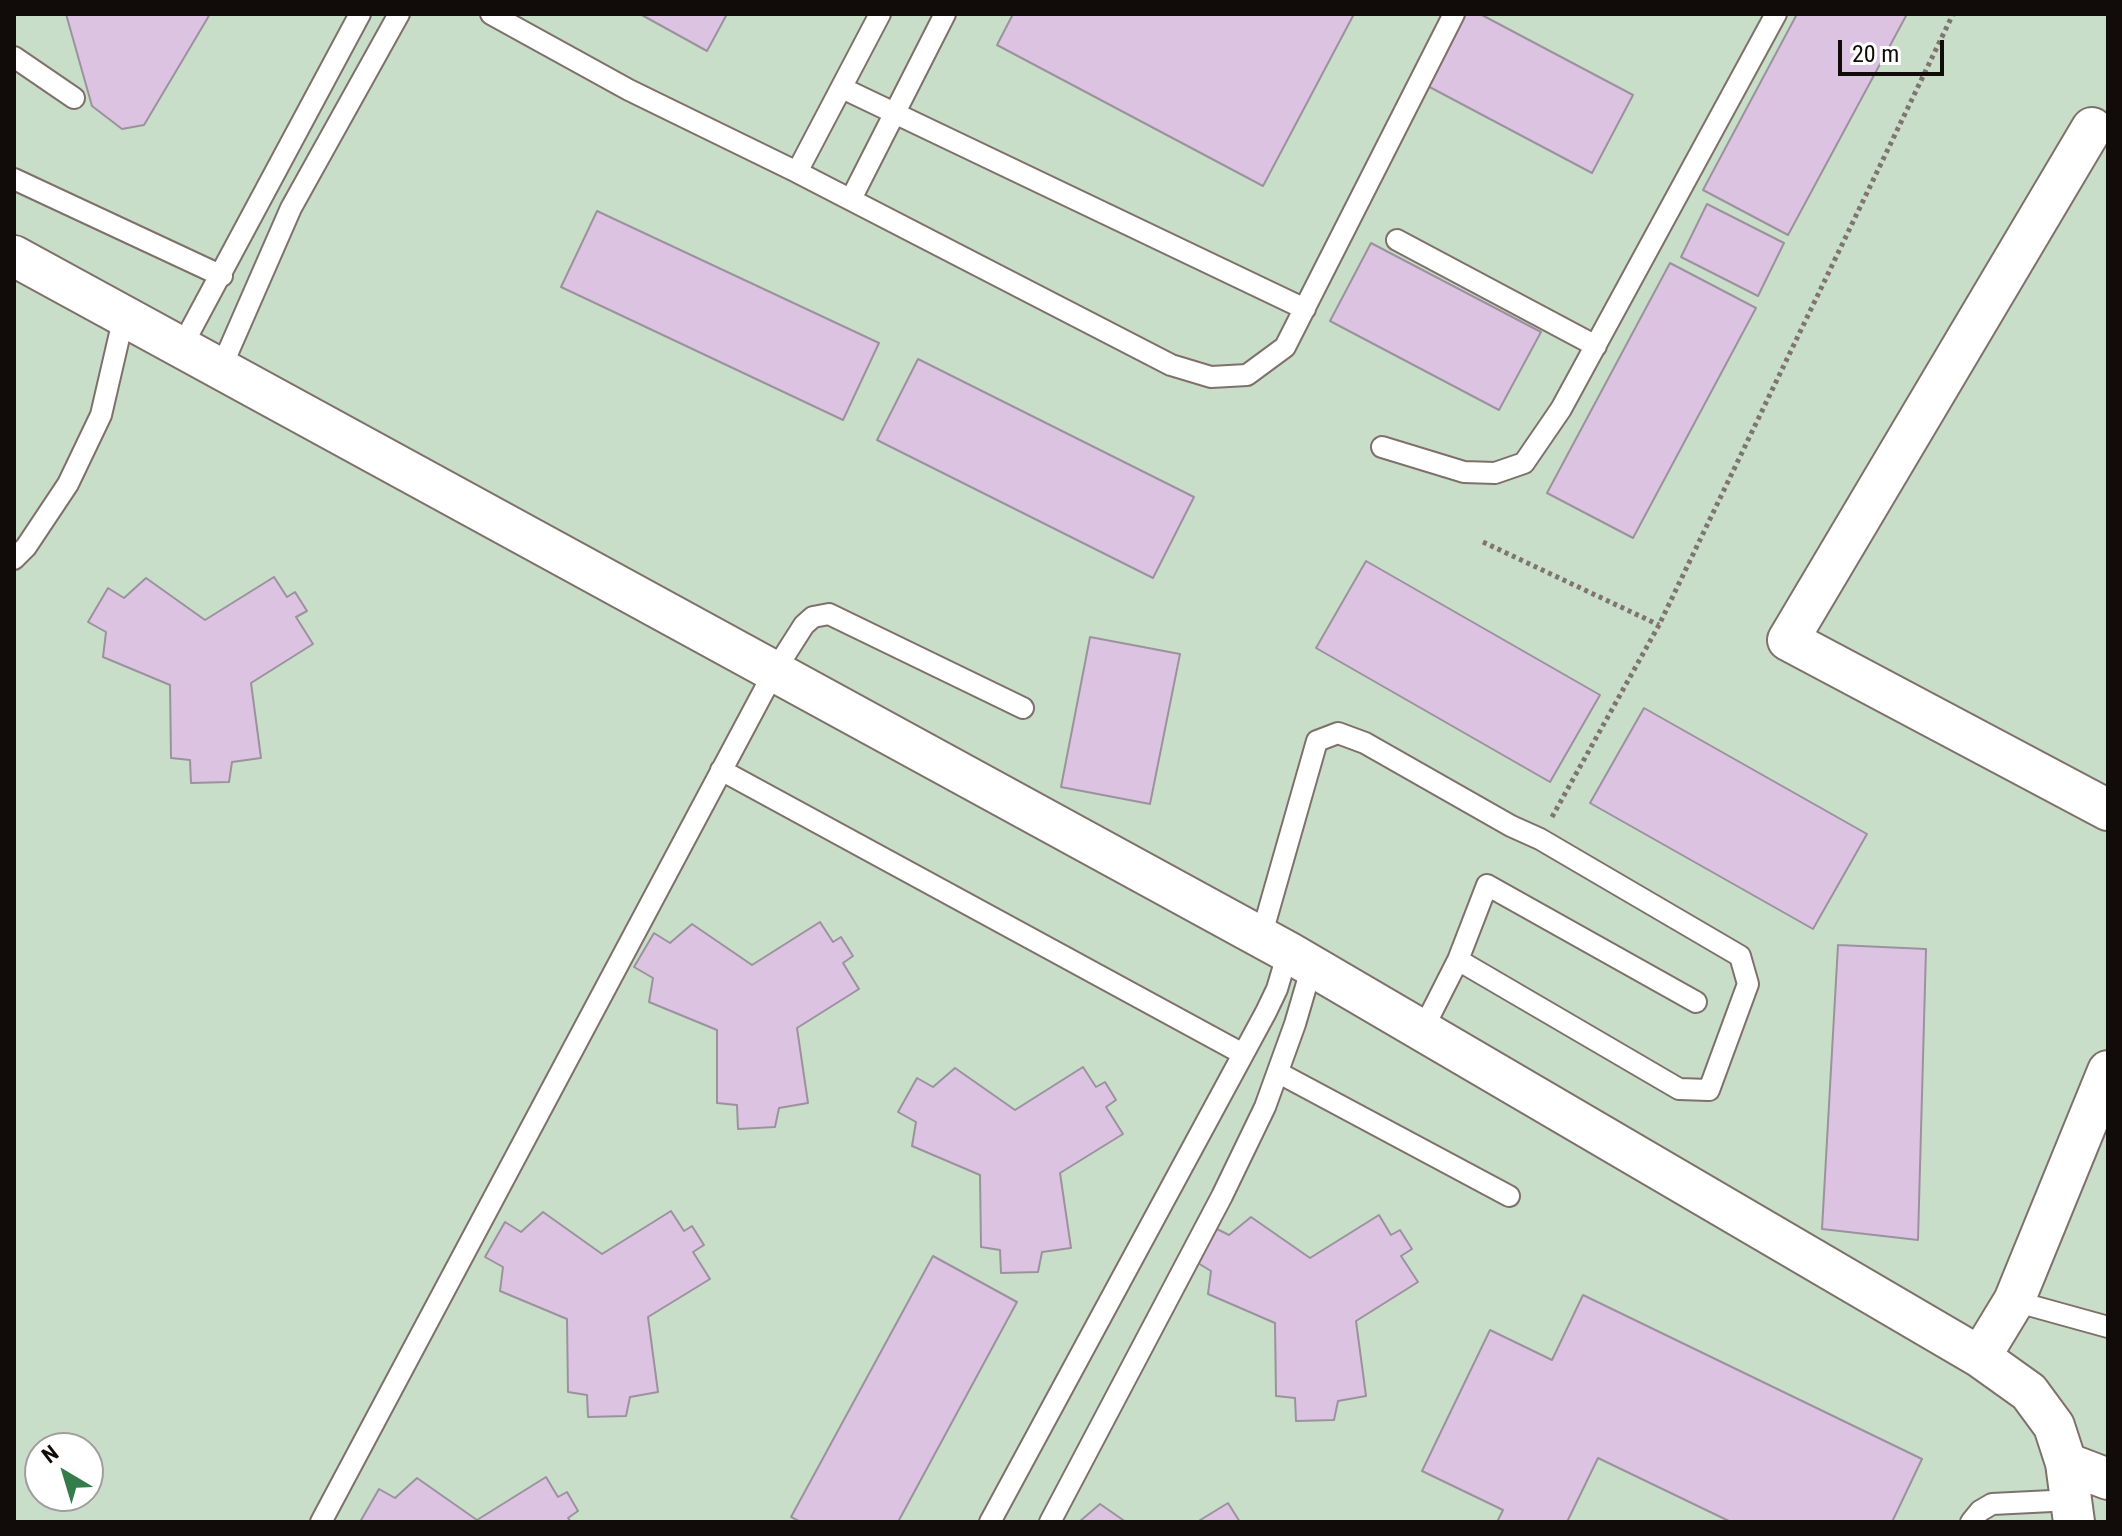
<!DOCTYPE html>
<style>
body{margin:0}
#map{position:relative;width:2122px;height:1536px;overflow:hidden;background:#f9e8e1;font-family:"Roboto Condensed",sans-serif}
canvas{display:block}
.frame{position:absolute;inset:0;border:16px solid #110b09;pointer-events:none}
.north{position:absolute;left:24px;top:1432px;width:80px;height:80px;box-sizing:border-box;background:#fff;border:2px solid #a09d9d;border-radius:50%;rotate:322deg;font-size:22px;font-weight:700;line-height:32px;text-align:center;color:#110b09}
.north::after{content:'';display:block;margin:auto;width:28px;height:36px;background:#347d4a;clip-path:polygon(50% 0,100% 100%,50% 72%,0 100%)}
.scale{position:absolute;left:1838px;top:40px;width:106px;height:36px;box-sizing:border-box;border:4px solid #110b09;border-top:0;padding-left:10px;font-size:24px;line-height:28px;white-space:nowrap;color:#110b09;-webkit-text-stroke:6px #fff;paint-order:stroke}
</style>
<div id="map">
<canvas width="2122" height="1536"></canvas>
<div class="frame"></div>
<div class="north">N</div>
<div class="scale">20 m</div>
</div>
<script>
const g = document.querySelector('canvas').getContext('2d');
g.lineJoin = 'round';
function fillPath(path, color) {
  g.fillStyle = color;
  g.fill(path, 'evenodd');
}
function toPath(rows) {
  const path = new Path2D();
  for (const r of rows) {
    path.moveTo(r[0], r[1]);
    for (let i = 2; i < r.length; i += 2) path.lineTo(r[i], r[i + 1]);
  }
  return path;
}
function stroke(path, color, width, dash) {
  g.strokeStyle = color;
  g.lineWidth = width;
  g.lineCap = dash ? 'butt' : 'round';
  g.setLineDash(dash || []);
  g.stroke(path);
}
const green = toPath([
 [14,14,2108,14,2108,1522,14,1522],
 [40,1448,88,1448,88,1496,40,1496]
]);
const building = toPath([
 [66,14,210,14,144,125,122,129,92,106,66,14],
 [640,14,727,14,707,51,640,14],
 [1013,14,1354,14,1263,186,997,45,1013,14],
 [1459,14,1480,14,1633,95,1592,173,1422,83,1459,14],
 [1797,14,1907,14,1788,235,1703,190,1797,14],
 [1707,204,1784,243,1758,296,1681,257,1707,204],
 [597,211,879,343,843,420,561,287,597,211],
 [1371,243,1541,332,1499,410,1330,321,1371,243],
 [1670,263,1756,308,1633,538,1547,493,1670,263],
 [918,359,1194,497,1153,578,877,440,918,359],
 [1366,561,1600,695,1550,782,1316,648,1366,561],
 [274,577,287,597,295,592,307,611,296,617,313,644,251,683,261,758,232,762,229,782,191,783,190,760,171,758,170,685,103,657,106,632,88,622,108,588,124,598,146,578,205,620,274,577],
 [1090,637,1180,654,1150,804,1061,787,1090,637],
 [1644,708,1867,834,1813,929,1590,803,1644,708],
 [820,922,833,942,841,937,853,956,843,963,859,989,797,1028,808,1103,779,1108,775,1127,738,1129,737,1105,717,1103,717,1030,649,1002,653,978,634,967,654,933,670,943,692,924,752,965,820,922],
 [1838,945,1926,949,1918,1240,1822,1229,1838,945],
 [1083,1067,1096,1087,1105,1082,1116,1100,1106,1107,1123,1134,1060,1173,1071,1248,1042,1252,1038,1272,1001,1273,1000,1250,981,1247,980,1175,912,1146,916,1122,898,1112,917,1078,933,1087,955,1068,1015,1110,1083,1067],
 [671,1211,684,1231,692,1226,704,1245,693,1252,710,1279,648,1317,658,1392,630,1397,626,1416,588,1417,587,1395,568,1392,567,1319,500,1291,503,1267,485,1257,505,1222,521,1232,543,1212,602,1254,671,1211],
 [1379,1215,1391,1235,1400,1230,1412,1249,1401,1256,1418,1282,1356,1321,1366,1396,1338,1401,1334,1420,1296,1421,1295,1398,1276,1396,1275,1323,1208,1294,1211,1271,1193,1260,1213,1227,1229,1235,1251,1217,1310,1258,1379,1215],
 [933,1256,1017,1302,898,1522,801,1522,791,1517,933,1256],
 [1583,1295,1922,1459,1892,1522,1731,1522,1598,1458,1567,1522,1497,1522,1503,1510,1422,1471,1490,1330,1552,1360,1583,1295],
 [546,1477,558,1497,567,1492,578,1511,568,1518,571,1522,360,1522,379,1489,395,1498,417,1478,477,1520,546,1477],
 [1228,1503,1240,1522,1197,1522,1228,1503],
 [1100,1504,1126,1522,1079,1522,1100,1504]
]);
const path = toPath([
 [1483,542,1659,625],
 [1552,817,1659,625,1953,14]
]);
const service = toPath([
 [491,14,629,90,797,172,1171,365,1211,377,1247,375,1285,347,1454,14],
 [14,57,74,98],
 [842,88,1305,309],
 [797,172,880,14],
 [14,179,222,276],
 [851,199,945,14],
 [1397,240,1596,346],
 [182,346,360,14],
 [221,368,291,208,399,14],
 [1382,447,1464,472,1495,473,1524,463,1561,409,1776,14],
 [14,559,26,547,68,484,101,415,124,316],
 [721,770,1243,1054],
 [1261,937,1317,741,1338,733,1365,743,1511,826,1540,839,1740,956,1748,984,1709,1090,1679,1089,1458,960],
 [1423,1029,1458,960,1487,885,1696,1002],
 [1279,1073,1509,1196],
 [2014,1301,2108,1327],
 [321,1522,774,672,804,625,813,617,829,614,1023,708],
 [990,1522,1266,1012,1277,989,1288,952],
 [1050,1522,1222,1196,1265,1107,1295,1024,1312,966],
 [1971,1522,1980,1511,1992,1504,2072,1500]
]);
const minor = toPath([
 [2092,128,1788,640,2108,810],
 [14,256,1288,952,1980,1357,2029,1392,2054,1426,2066,1463,2074,1522],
 [1980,1357,2014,1301,2108,1071],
 [2066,1463,2108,1479]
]);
fillPath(green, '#c9dec9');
fillPath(building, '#dcc3e2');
stroke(building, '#9b929e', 2);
stroke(service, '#7f706a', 24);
stroke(minor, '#7f706a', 44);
stroke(path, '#7f7470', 5, [4, 4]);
stroke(service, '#fff', 20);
stroke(minor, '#fff', 40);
</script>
